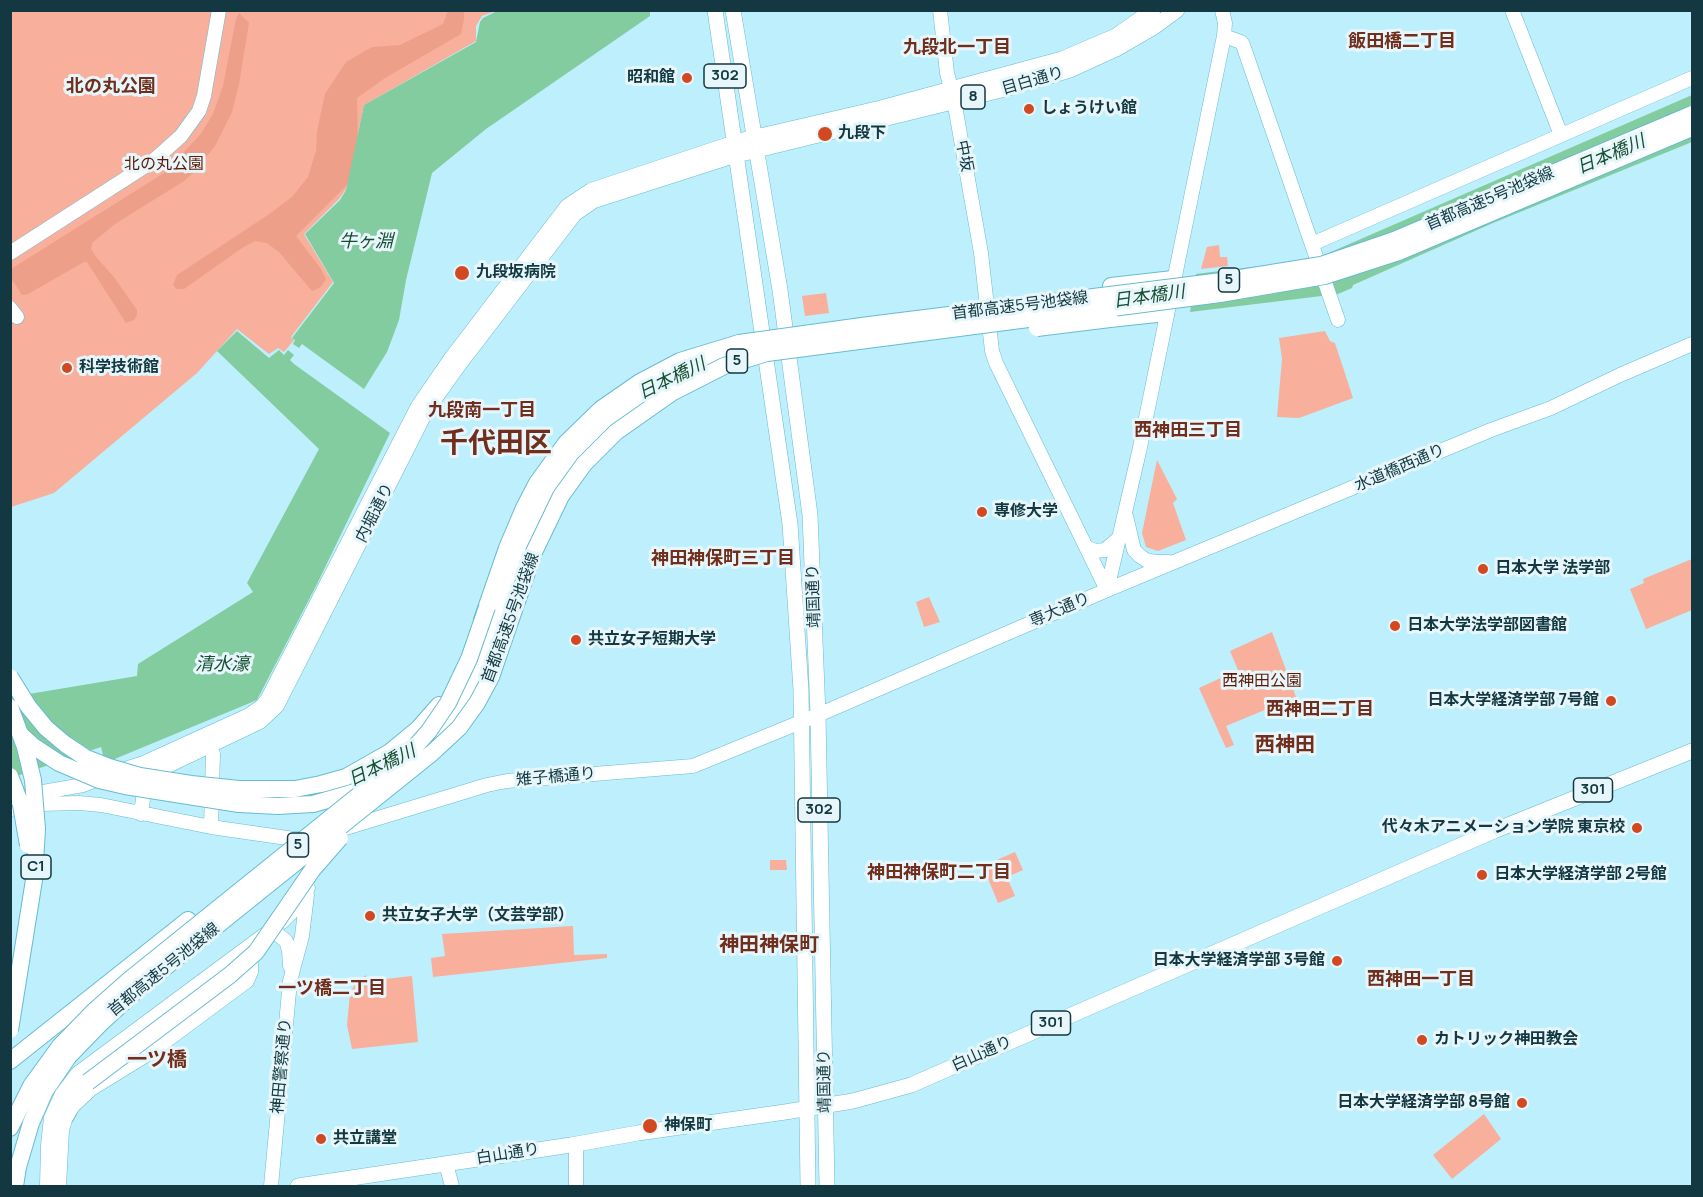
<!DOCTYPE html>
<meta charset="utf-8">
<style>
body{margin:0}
#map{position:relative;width:1703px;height:1197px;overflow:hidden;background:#beeffc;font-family:Manrope,sans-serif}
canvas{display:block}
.frame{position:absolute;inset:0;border:12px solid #133841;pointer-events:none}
</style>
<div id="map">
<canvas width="1703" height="1197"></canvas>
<div class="frame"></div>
</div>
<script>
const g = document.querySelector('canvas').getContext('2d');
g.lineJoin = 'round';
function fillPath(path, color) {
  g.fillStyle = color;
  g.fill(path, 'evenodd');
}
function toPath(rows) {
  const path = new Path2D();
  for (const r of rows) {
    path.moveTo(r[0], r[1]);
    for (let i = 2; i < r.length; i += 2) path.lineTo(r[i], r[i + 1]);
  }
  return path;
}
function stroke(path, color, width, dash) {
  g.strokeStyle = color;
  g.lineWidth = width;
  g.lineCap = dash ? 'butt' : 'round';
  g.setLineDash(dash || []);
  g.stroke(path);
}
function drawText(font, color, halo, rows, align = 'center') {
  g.font = font + ' Manrope,"Noto Sans JP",sans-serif';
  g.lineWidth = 6;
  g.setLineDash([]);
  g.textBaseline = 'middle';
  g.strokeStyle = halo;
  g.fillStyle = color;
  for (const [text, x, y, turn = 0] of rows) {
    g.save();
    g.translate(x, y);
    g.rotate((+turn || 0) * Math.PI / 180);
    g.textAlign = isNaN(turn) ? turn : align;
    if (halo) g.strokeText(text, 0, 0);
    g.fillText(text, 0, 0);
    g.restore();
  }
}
const green = toPath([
 [10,11,495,11,482,16,476,26,476,41,364,105,346,189,339,199,304,234,333,282,291,337,294,340,284,352,278,348,269,354,237,329,197,373,54,493,11,507],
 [1219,245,1220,257,1227,257,1228,266,1201,269,1207,247],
 [826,293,829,313,805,316,802,296],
 [1325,331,1330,341,1335,343,1353,398,1299,418,1277,417,1282,359,1279,338],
 [1157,460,1177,499,1173,503,1186,540,1158,551,1146,547,1142,533],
 [1692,559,1692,610,1646,629,1630,589,1644,583,1643,579],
 [929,597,940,622,924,627,916,602],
 [1272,632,1296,697,1226,726,1234,745,1226,748,1199,688,1238,670,1230,651],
 [1015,852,1023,870,1007,877,1015,896,998,903,983,866],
 [770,860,786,860,787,870,770,870],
 [573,926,574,955,607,954,607,958,433,977,431,958,445,956,442,934],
 [366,975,367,981,412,976,418,1042,352,1049,347,1025,350,994,355,984],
 [1484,1114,1501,1139,1452,1179,1433,1155]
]);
const forest = toPath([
 [448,11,464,11,464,19,461,34,385,78,357,98,358,152,348,184,296,236,321,269,326,279,321,287,312,291,279,252,267,243,255,241,242,248,184,289,177,289,173,285,177,275,268,215,292,197,308,177,316,151,317,131,325,94,346,62,372,47,400,45,443,24],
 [239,13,249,23,239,84,232,112,215,146,194,172,184,181,115,224,92,243,91,249,97,258,113,276,137,310,137,315,134,320,126,323,87,262,84,262,28,294,22,295,11,278,11,269,164,173,200,135,213,114,223,86,236,19]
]);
const water = toPath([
 [499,10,650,11,650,16,486,129,432,173,406,280,399,320,387,352,364,389,302,344,299,348,293,344,295,340,292,338,334,283,305,234,340,200,346,190,364,105,476,42,480,22,483,18],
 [1692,95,1692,142,1493,223,1353,285,1352,288,1338,294,1190,312,1196,274,1299,261,1324,255],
 [237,331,269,358,279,350,284,355,288,350,294,355,290,360,294,364,390,433,317,584,257,700,105,763,101,747,11,778,11,697,137,676,138,664,253,592,247,583,319,449,217,351]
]);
const secondary = toPath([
 [940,10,947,73,954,100,981,253,992,351,996,363,1107,590],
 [1512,10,1561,135],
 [1224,36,1241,42,1243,45,1338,320],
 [1312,244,1692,78],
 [10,253,153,161,181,136,199,111,204,96,219,10],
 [10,308,17,317],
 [1126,516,1134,550,1140,556,1146,560,1156,562,1169,562],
 [1086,547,1095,551,1105,550,1119,538],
 [1107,590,1139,452,1224,36,1225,23,1222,10],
 [209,746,213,754,211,827],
 [119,771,141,764,249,715,262,706,267,700,418,406,451,358,567,206,591,190,735,142],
 [26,795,83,785,101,778],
 [10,809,41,804,79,803,101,805,211,827,294,839,309,839],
 [141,814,145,784,153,773,260,722,277,706,427,410,460,364,575,214,594,201,737,155],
 [339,830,487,785,507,781,693,766,818,715,1107,590,1491,430,1551,408,1620,375,1692,344],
 [282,922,296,908,308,888],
 [266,934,276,933,286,941,289,950,290,966],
 [446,1164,452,1186],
 [47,1186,48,1145,51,1118,62,1094,78,1073,264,935],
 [59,1186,62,1130,66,1116,73,1106,91,1089,151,1052,247,981,251,972,251,964,247,958,242,955],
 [271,1186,290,981,302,936,307,895],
 [576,1186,576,1144]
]);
const primary = toPath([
 [715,10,790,524,801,690,808,1186],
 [733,10,780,290,810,515,818,715,827,1186],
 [743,140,881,108,1062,59,1116,36,1153,10],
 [745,153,1005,89,1070,70,1116,49,1154,27,1177,10],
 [298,1186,571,1145,638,1133,785,1112,853,1101,911,1085,1496,830,1692,751]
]);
const highway = toPath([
 [1111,286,1173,279],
 [1110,319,1166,313],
 [482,620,507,548,524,508,537,483,566,443,601,409,640,382,680,361,739,343],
 [417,756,451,719,468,691,486,648,524,540,536,514,549,491,575,455,609,421,649,393,687,373,722,362],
 [239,789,295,789,321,784,346,777,390,752,418,729,439,705],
 [239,804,278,806,313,804,362,790],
 [10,1061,188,920],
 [66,1116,75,1098,88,1082],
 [10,1128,31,1086,60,1046],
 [15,1186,18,1167,31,1123,45,1091,69,1056]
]);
const highwayBridge = toPath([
 [1037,328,1110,319],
 [739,343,869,325,1222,281,1321,265,1394,240,1692,114],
 [10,677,28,706,46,728,65,744,86,758,109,767,140,776,191,784,239,789],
 [10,707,25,747,33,780,37,829,34,880,10,1030],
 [21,735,33,746,59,763,99,780,125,786,239,804],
 [10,776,21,805,28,845],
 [60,1046,93,1012,129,980,406,757,429,731,448,703,469,659,487,607],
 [69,1056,102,1022,137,990,432,753,459,728,477,703,491,677,534,552,561,496,584,464,616,432,673,392,724,366,767,353,1220,294,1325,276,1399,252,1692,128],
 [88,1082,230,975,256,952,313,869,340,838]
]);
const markers = [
 [687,78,6,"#d14821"],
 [1029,109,6,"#d14821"],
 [825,134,8,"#d14821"],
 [462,273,8,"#d14821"],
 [67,368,6,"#d14821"],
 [982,512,6,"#d14821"],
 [1483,569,6,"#d14821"],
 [1395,626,6,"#d14821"],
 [576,640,6,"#d14821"],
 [1611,701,6,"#d14821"],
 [1637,828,6,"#d14821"],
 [1482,875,6,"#d14821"],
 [370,916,6,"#d14821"],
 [1337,961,6,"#d14821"],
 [1422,1040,6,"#d14821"],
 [1522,1103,6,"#d14821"],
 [650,1126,8,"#d14821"],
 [321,1139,6,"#d14821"]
];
const shields = [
 [725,76,42],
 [973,97,24],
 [1229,280,21],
 [737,361,21],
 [1593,790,39],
 [819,810,42],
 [298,845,21],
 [36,867,30],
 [1051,1023,39]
];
const shieldNames = [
 ["302",725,76],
 ["8",973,97],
 ["5",1229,280],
 ["5",737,361],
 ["301",1593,790],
 ["302",819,810],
 ["5",298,845],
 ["C1",36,867],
 ["301",1051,1023]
];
const poiNames = [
 ["昭和館",675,78,"right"],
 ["しょうけい館",1041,109],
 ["九段下",838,134],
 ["九段坂病院",476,273],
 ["科学技術館",79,368],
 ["専修大学",994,512],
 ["日本大学 法学部",1495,569],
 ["日本大学法学部図書館",1407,626],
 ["共立女子短期大学",588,640],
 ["日本大学経済学部 7号館",1599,701,"right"],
 ["代々木アニメーション学院 東京校",1625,828,"right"],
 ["日本大学経済学部 2号館",1494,875],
 ["共立女子大学（文芸学部）",382,916],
 ["日本大学経済学部 3号館",1325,961,"right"],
 ["カトリック神田教会",1434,1040],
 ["日本大学経済学部 8号館",1510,1103,"right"],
 ["神保町",664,1126],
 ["共立講堂",333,1139]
];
const streetNames = [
 ["目白通り",1033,81,-16],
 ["中坂",964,156,79],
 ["首都高速5号池袋線",1490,199,-23],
 ["首都高速5号池袋線",1020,306,-7],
 ["水道橋西通り",1400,468,-23],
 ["内堀通り",375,513,-63],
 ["靖国通り",814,596,-92],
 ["専大通り",1060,610,-23],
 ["首都高速5号池袋線",511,618,-70],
 ["雉子橋通り",556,777,-5],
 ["首都高速5号池袋線",164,970,-39],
 ["白山通り",982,1054,-24],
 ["神田警察通り",282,1066,-85],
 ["靖国通り",825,1081,-91],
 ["白山通り",508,1154,-9]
];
const parkNames = [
 ["北の丸公園",164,165],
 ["西神田公園",1262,682]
];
const neighbourhoodNames = [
 ["飯田橋二丁目",1402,42],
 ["九段北一丁目",957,48],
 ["北の丸公園",111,87],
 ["九段南一丁目",482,411],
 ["西神田三丁目",1188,431],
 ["神田神保町三丁目",723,559],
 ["西神田二丁目",1320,710],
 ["神田神保町二丁目",939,873],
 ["西神田一丁目",1421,980],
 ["一ツ橋二丁目",332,989]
];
const waterNames = [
 ["日本橋川",1611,155,-23],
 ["牛ヶ淵",366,242],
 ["日本橋川",1149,297,-8],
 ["日本橋川",672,379,-26],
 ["清水濠",222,665],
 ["日本橋川",382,766,-26]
];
const quarterNames = [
 ["西神田",1285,745],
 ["神田神保町",769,945],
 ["一ツ橋",157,1060]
];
const townNames = [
 ["千代田区",496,444]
];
fillPath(green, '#f8af9b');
fillPath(forest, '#ed9f8a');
fillPath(water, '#83cc9f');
stroke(secondary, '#66bcd2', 15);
stroke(primary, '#66bcd2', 16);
stroke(highway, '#66bcd2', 18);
stroke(secondary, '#fff', 14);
stroke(primary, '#fff', 15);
stroke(highway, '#fff', 16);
stroke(highwayBridge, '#66bcd2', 18, []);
stroke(highwayBridge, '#fff', 16);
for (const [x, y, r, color] of markers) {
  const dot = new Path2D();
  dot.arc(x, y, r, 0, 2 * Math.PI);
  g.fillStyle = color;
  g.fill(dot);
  stroke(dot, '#e6f6fa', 2);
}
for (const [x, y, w] of shields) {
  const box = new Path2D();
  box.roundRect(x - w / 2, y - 12, w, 24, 4.5);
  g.fillStyle = '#e6f6fa';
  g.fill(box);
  stroke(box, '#133841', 1.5);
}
drawText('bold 15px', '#133841', null, shieldNames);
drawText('bold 16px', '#133841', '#e6f6fa', poiNames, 'left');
drawText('16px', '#133841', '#e6f6fa', streetNames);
drawText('16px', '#5e1a06', '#e6f6fa', parkNames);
drawText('bold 18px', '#712e1c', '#e6f6fa', neighbourhoodNames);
drawText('italic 18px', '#174e31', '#e6f6fa', waterNames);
drawText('bold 20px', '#712e1c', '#e6f6fa', quarterNames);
drawText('bold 28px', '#712e1c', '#e6f6fa', townNames);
</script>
